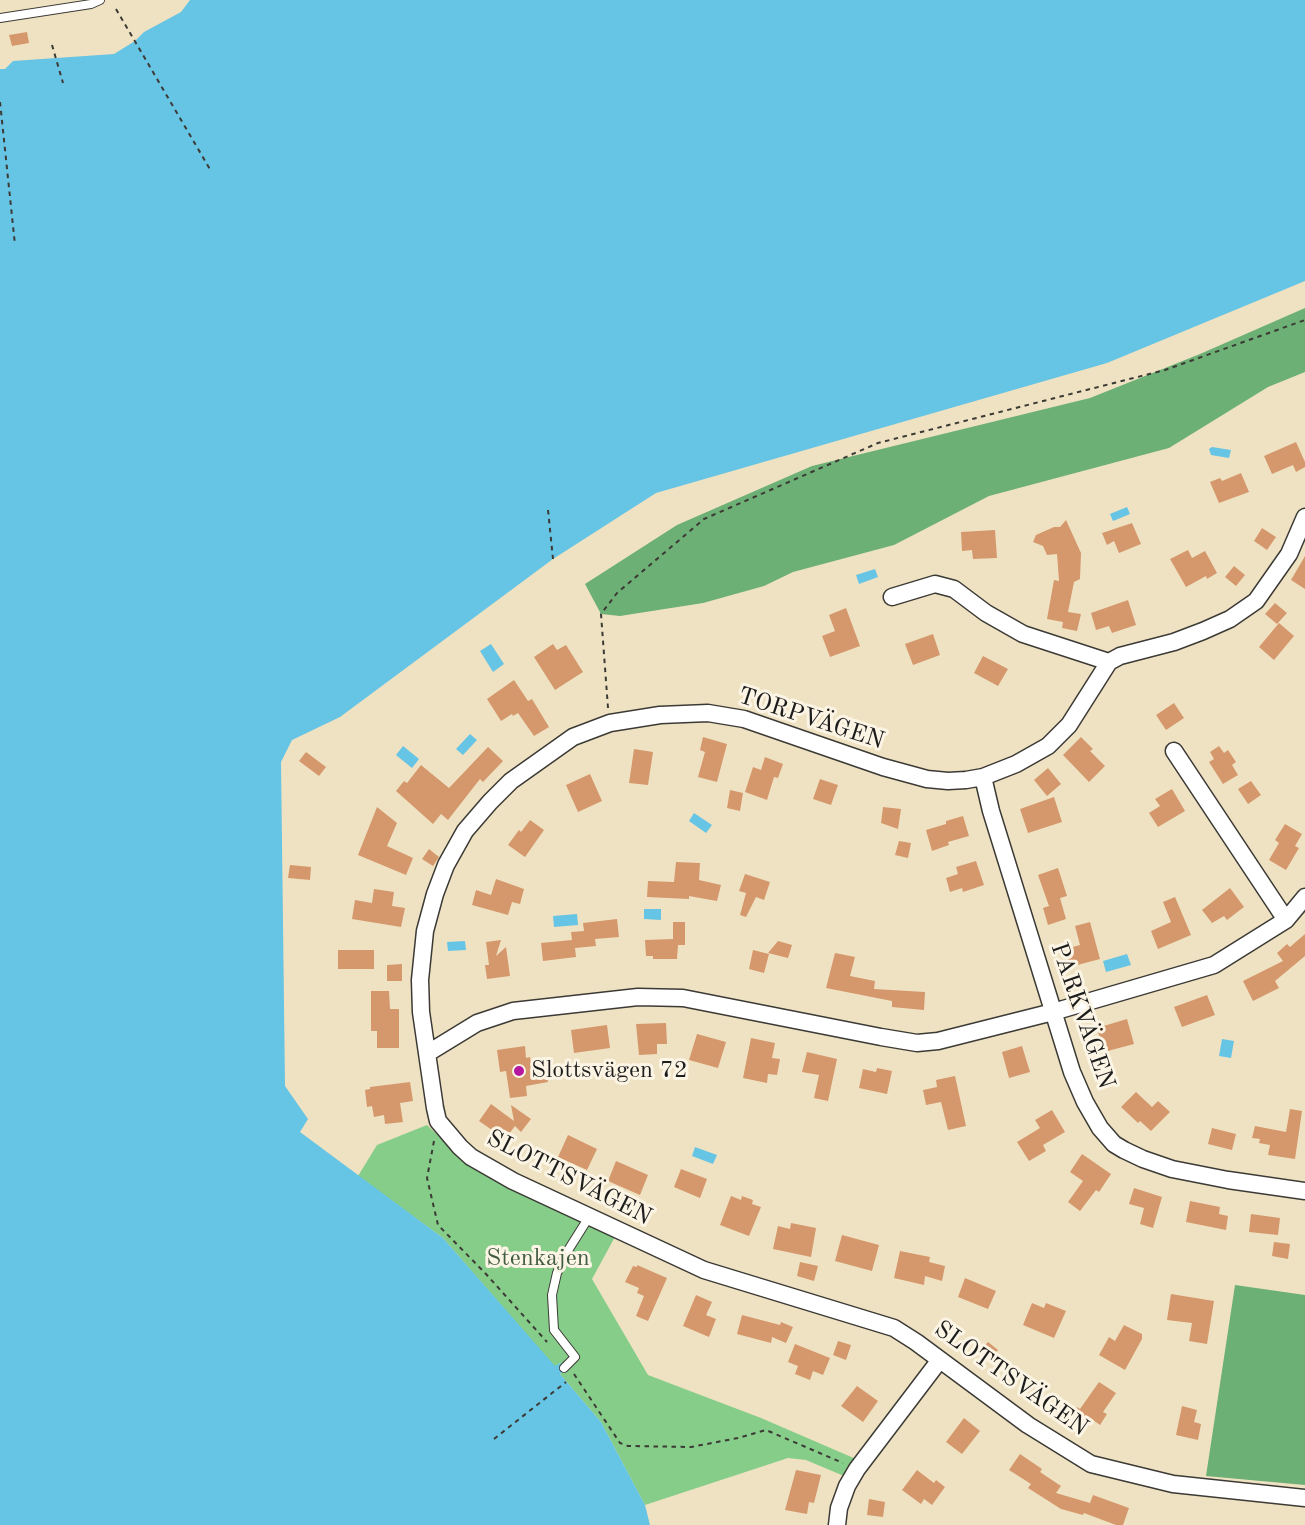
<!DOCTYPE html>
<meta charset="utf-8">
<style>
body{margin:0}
canvas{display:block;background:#efe2c2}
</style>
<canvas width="1305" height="1525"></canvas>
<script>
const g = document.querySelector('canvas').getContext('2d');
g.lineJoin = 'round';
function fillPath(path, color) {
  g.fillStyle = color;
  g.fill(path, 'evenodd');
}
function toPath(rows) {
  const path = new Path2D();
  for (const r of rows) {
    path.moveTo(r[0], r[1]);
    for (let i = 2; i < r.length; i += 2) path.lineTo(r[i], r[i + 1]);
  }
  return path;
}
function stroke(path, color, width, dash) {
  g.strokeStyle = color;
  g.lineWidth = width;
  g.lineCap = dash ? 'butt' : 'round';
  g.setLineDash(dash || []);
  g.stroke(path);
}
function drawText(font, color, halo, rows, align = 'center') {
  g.font = font + ' "Old Standard TT",serif';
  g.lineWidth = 6;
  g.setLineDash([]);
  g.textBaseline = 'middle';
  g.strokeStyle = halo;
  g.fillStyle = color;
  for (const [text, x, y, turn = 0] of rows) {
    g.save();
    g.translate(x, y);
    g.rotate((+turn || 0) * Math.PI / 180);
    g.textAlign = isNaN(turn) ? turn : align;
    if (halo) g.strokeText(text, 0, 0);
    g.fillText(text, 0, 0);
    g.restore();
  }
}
const green = toPath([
 [427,1125,452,1149,616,1235,592,1279,648,1375,761,1418,856,1459,844,1476,806,1460,788,1458,645,1505,601,1422,560,1374,566,1370,560,1363,555,1367,443,1238,358,1176,377,1145]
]);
const forest = toPath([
 [1305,308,1305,372,1268,387,1169,448,989,496,894,545,793,572,764,586,703,603,620,616,601,614,585,584,677,525,812,466,1090,398,1200,354],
 [1235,1285,1305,1295,1305,1485,1206,1476]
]);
const water = toPath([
 [190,0,1305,0,1305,281,1107,363,656,493,553,559,340,717,292,740,281,762,285,1086,308,1119,300,1132,443,1238,555,1366,560,1363,566,1370,560,1374,601,1422,645,1505,650,1525,0,1525,0,69,5,69,13,61,114,54,135,41,144,32,181,12],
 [1212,447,1231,450,1229,458,1211,455,1209,449],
 [1127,507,1130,514,1113,521,1110,514],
 [875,569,878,577,859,584,856,575],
 [491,644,504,664,493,672,480,651],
 [470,734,477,740,463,755,456,749],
 [403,746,419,759,412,768,396,755],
 [694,813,712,825,706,833,689,821],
 [644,909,661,909,661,920,644,919],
 [577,914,578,925,554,927,553,916],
 [465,941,466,950,448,951,447,942],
 [1127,954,1131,965,1106,972,1103,961],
 [1222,1039,1234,1041,1231,1058,1219,1056],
 [695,1147,717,1155,713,1164,692,1156]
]);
const building = toPath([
 [27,32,29,43,12,46,9,35],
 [1296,442,1305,462,1305,467,1296,472,1293,465,1272,474,1264,456],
 [1241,473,1249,492,1219,503,1210,482,1220,478,1222,481],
 [1066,520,1081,553,1080,579,1074,582,1068,612,1081,614,1077,631,1062,628,1063,622,1047,619,1054,580,1059,581,1057,554,1047,555,1043,546,1033,542,1036,535,1054,527,1060,527],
 [1132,523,1141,544,1119,553,1114,541,1107,545,1102,533],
 [1262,528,1276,537,1267,550,1254,541],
 [995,530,997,558,973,559,972,550,962,551,961,532],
 [1188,550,1192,558,1205,551,1217,573,1207,579,1206,576,1186,587,1170,559],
 [1305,556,1305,589,1291,580],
 [1234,566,1245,575,1236,586,1225,577],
 [1128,600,1136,625,1112,633,1109,626,1096,630,1091,613],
 [1275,603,1287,613,1277,624,1265,614],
 [846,608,860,646,830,657,822,636,835,631,829,615],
 [1279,623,1294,636,1274,660,1259,647],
 [933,634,940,655,913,665,905,644],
 [553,644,557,650,566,645,583,672,555,690,534,657],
 [983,656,1008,669,998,686,974,673],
 [514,680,528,701,532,699,549,727,534,736,518,713,513,716,512,714,501,721,487,699],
 [1174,703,1184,718,1166,730,1156,715],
 [703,737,727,744,717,782,698,777,705,752,700,750],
 [1081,737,1093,749,1090,751,1105,766,1089,782,1063,755],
 [1219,746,1224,753,1228,750,1236,762,1232,765,1238,775,1223,784,1209,762,1214,759,1210,752],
 [488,747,503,761,483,782,480,779,448,820,441,814,433,824,396,791,404,781,407,783,421,765,449,788],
 [634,749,653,752,648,785,629,783],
 [306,752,326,767,319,776,299,761],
 [765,757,783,764,778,778,774,777,767,800,745,792,753,767,761,770],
 [1048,768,1061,784,1047,796,1034,780],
 [590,774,602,801,578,812,566,785],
 [820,779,838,785,831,805,813,799],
 [1251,781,1261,795,1248,804,1238,789],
 [1172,789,1185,811,1158,827,1149,813,1160,806,1155,799],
 [730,790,743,793,740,811,727,808],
 [1054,797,1062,822,1028,833,1020,809],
 [377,807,397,823,387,846,413,858,406,875,358,855],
 [883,807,901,809,898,829,881,823],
 [963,816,969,836,948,842,949,845,932,851,926,830,946,824,946,821],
 [530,820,544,830,525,857,508,845,519,830,521,832],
 [1285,824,1302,834,1295,846,1299,848,1286,870,1269,860,1279,843,1275,840],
 [899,841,911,843,908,858,895,855],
 [429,849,439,857,433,866,422,859],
 [976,861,984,885,963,892,962,888,950,892,946,878,958,874,956,867],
 [676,862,700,863,699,880,721,885,717,901,689,896,689,899,647,897,648,881,674,882],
 [290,865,311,867,310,880,288,878],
 [1058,868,1067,896,1060,898,1066,919,1048,925,1043,908,1049,906,1038,875],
 [745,874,770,882,764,900,756,897,746,917,740,915,746,893,739,891],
 [496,879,524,889,520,904,512,902,508,915,472,905,476,890,491,895],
 [1230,888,1244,907,1227,920,1224,916,1212,923,1202,910],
 [374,889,394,892,392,906,405,908,401,927,352,919,355,900,372,903],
 [1175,897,1191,935,1158,949,1151,931,1171,922,1163,902],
 [617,919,619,937,595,939,596,946,575,948,576,957,543,961,541,943,572,940,571,932,584,931,583,923],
 [673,922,685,922,685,945,678,945,677,959,653,959,653,956,646,956,645,940,673,939],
 [1090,922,1100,959,1070,967,1065,949,1080,945,1075,926],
 [1305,934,1305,956,1275,981,1279,988,1253,1001,1243,981,1283,961,1277,953,1287,944,1290,947],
 [501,940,496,956,506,947,510,976,487,979,485,965,489,965,486,942],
 [778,941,792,945,788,958,768,953],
 [338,950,374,950,374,969,338,969],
 [753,950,769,954,764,973,749,969],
 [835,953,855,957,850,976,875,981,874,989,925,992,924,1010,892,1007,892,1001,826,988],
 [402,964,402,981,387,981,387,965],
 [371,991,389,991,390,1009,399,1009,399,1048,377,1048,377,1031,371,1031],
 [1207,995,1215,1015,1182,1027,1174,1007],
 [1127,1019,1134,1044,1104,1052,1097,1028],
 [666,1023,667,1044,657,1044,657,1054,639,1055,636,1024],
 [607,1025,610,1048,574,1053,571,1030],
 [697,1034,726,1042,718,1068,689,1060],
 [751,1038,775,1043,772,1058,780,1059,777,1075,768,1074,767,1083,743,1078],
 [525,1046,526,1058,530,1057,532,1071,545,1068,548,1082,526,1086,527,1096,510,1098,506,1071,500,1072,497,1050],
 [1022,1046,1030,1072,1009,1078,1002,1052],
 [807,1052,837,1059,828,1101,814,1098,819,1075,802,1072],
 [877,1068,892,1071,887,1094,859,1088,863,1069,876,1072],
 [955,1076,966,1126,948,1130,941,1102,926,1105,923,1090,937,1087,936,1080],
 [410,1082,413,1101,400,1103,403,1122,385,1124,384,1115,374,1117,372,1106,367,1107,365,1090,370,1089,370,1087],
 [1136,1092,1152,1107,1158,1101,1170,1112,1151,1131,1140,1121,1138,1123,1121,1107],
 [491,1104,514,1121,511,1105,531,1119,521,1132,515,1126,505,1139,479,1121],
 [1290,1109,1302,1111,1295,1159,1268,1155,1270,1145,1259,1143,1260,1139,1252,1138,1255,1126,1286,1132],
 [1052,1110,1065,1132,1043,1145,1046,1151,1029,1161,1017,1142,1040,1128,1035,1120],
 [1212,1128,1236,1134,1232,1150,1208,1144],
 [568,1135,597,1149,587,1170,558,1157],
 [1082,1154,1111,1174,1099,1192,1096,1190,1080,1211,1068,1202,1083,1181,1070,1172],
 [616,1161,648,1175,640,1195,608,1181],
 [681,1169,707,1179,700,1198,674,1187],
 [1134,1188,1162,1197,1153,1228,1140,1224,1144,1208,1129,1204],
 [731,1196,741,1200,742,1196,753,1200,752,1204,761,1207,749,1236,720,1225],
 [1190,1201,1220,1207,1219,1214,1228,1216,1226,1230,1186,1222],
 [1251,1214,1280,1218,1278,1235,1249,1232],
 [791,1223,816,1228,811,1257,773,1249,778,1226,790,1229],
 [842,1235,879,1245,872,1271,835,1261],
 [1274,1242,1290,1244,1288,1259,1272,1256],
 [900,1251,930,1257,929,1262,945,1266,942,1281,925,1276,924,1285,894,1278],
 [800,1262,818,1266,814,1281,797,1276],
 [637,1265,667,1278,648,1321,636,1316,644,1296,637,1293,639,1288,625,1282,633,1266,637,1267],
 [965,1278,996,1291,988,1309,958,1297],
 [1171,1294,1214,1301,1207,1344,1189,1341,1192,1323,1167,1320],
 [696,1295,712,1302,706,1315,716,1319,709,1337,683,1326],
 [1032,1303,1044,1308,1046,1303,1066,1311,1054,1338,1023,1325],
 [742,1315,780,1325,781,1322,793,1327,786,1343,772,1337,771,1343,737,1334],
 [1124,1325,1142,1334,1142,1339,1125,1370,1099,1355,1109,1337,1115,1341],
 [838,1341,851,1345,846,1360,833,1355],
 [988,1342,998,1350,989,1360,979,1352],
 [795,1344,830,1358,823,1375,813,1371,810,1380,795,1374,798,1366,788,1362],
 [1099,1382,1116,1393,1103,1412,1107,1414,1100,1425,1093,1420,1087,1428,1071,1417,1077,1407,1080,1409],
 [857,1386,878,1401,863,1422,841,1406],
 [1182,1406,1197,1410,1194,1422,1201,1424,1198,1440,1176,1435],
 [964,1418,980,1431,962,1454,946,1442],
 [1020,1454,1042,1469,1040,1472,1061,1486,1056,1493,1090,1503,1093,1495,1129,1508,1123,1525,1116,1525,1084,1513,1083,1515,1061,1509,1028,1488,1031,1484,1009,1470],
 [796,1470,821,1475,814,1503,809,1502,807,1514,785,1510],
 [917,1470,934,1483,936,1480,945,1487,932,1505,924,1499,921,1504,902,1490],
 [869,1499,885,1502,883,1517,867,1515]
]);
const path = toPath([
 [116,9,211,171],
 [52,45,63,83],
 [0,102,15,245],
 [548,510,553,559],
 [608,708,601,614,617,593,704,519,878,443,1165,370,1305,320],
 [434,1141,427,1178,438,1225,486,1274,547,1342],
 [574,1374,620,1443,628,1446,691,1447,738,1438,766,1430,843,1463],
 [494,1439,566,1382]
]);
const service = toPath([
 [0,18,91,4,100,0],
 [564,1368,575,1357,554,1330,552,1295,557,1273,567,1252,589,1217]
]);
const minor = toPath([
 [892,597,935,584,954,589,986,613,1023,634,1109,662,1120,656,1174,642,1203,631,1230,619,1256,601,1289,554,1305,517],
 [1109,662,1069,725,1048,746,1016,764,983,777,966,780,948,781,927,779,883,767,744,719,708,713,660,715,610,723,573,737,511,781,490,802,465,831,446,865,435,894,425,931,420,980,421,1012,435,1108,438,1121,460,1147,471,1157,513,1181,704,1270,894,1328,916,1342,1028,1425,1091,1464,1173,1484,1305,1498],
 [1174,751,1286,920],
 [983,777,991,811,1072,1072,1085,1102,1100,1128,1114,1144,1124,1150,1143,1159,1172,1169,1228,1180,1305,1191],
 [428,1053,477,1023,513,1011,638,997,683,998,881,1037,917,1043,938,1041,1053,1012,1214,965,1286,920,1305,897],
 [837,1525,839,1508,847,1486,857,1469,939,1361]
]);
const markers = [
 [519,1071,6,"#b5179e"]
];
const streetNames = [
 ["TORPVÄGEN",811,719,18],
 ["PARKVÄGEN",1082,1016,71],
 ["SLOTTSVÄGEN",569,1178,27],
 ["SLOTTSVÄGEN",1011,1379,35]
];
const poiNames = [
 ["Slottsvägen 72",531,1071]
];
const parkNames = [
 ["Stenkajen",538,1259]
];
fillPath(green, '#85cd89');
fillPath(forest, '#6cb075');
fillPath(water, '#66c4e4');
fillPath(building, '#d5986c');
stroke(service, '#3c3a35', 10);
stroke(minor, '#3c3a35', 19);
stroke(path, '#3c3a35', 2, [4.5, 4.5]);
stroke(service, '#fff', 8);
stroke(minor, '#fff', 16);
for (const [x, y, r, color] of markers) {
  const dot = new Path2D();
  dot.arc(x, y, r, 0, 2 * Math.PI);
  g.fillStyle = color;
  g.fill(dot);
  stroke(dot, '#fcf5e5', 2);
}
drawText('24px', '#1c1c1c', '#fcf5e5', streetNames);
drawText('24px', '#1c1c1c', '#fcf5e5', poiNames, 'left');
drawText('24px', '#415a42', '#fcf5e5', parkNames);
</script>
